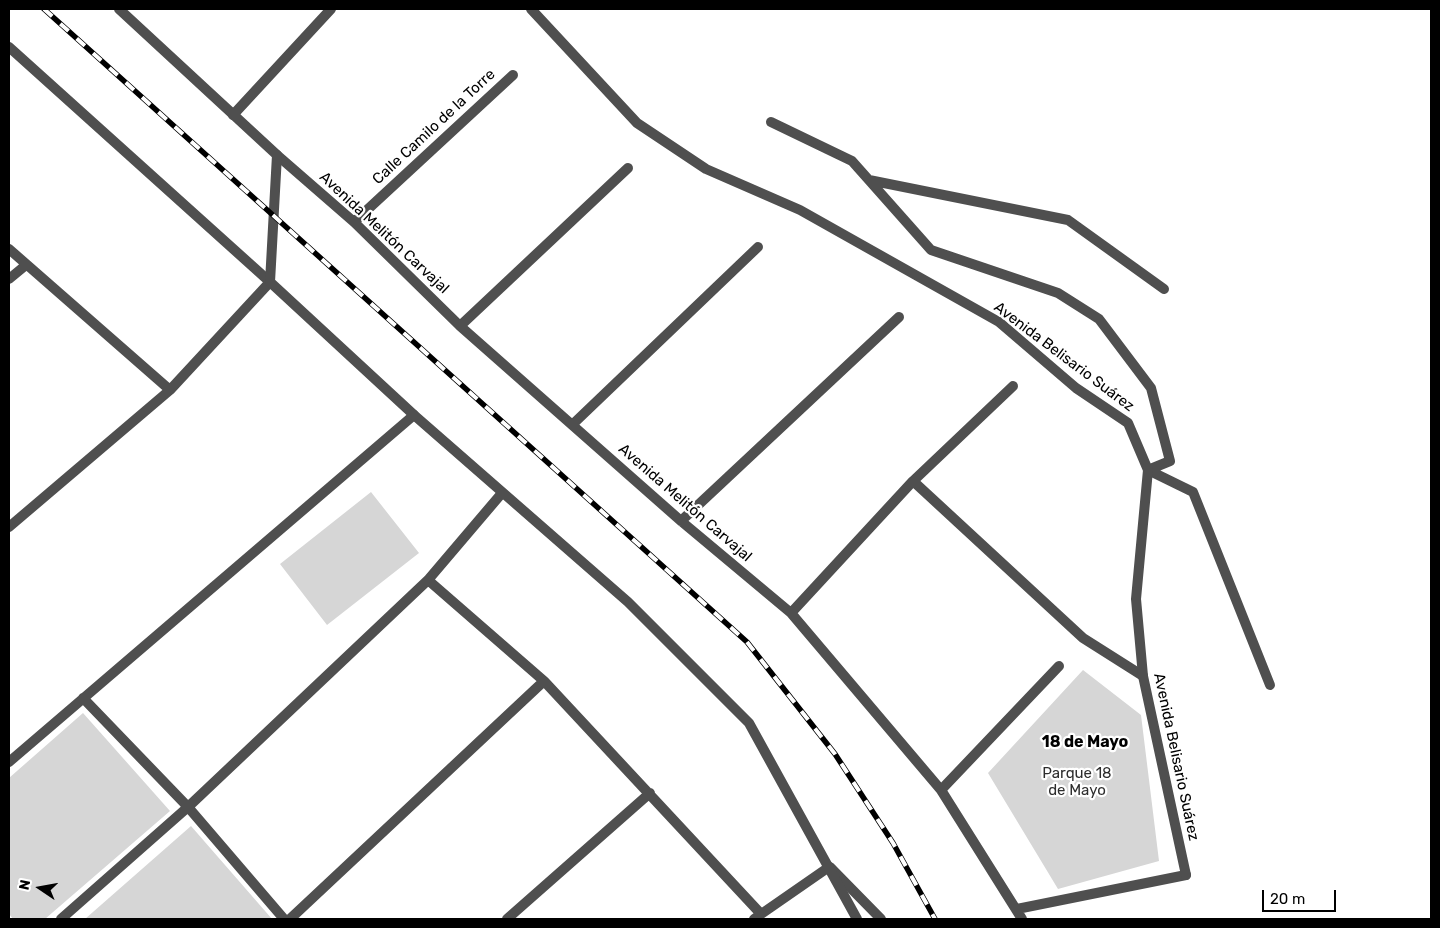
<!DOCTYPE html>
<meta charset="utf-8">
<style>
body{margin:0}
#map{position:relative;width:1440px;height:928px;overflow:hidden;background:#fff;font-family:Rubik,sans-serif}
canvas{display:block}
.frame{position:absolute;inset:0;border:10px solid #000;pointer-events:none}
.north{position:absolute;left:15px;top:863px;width:50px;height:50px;-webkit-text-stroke:4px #fff;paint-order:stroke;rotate:282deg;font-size:14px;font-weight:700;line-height:20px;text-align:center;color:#000}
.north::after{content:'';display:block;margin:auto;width:18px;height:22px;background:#000;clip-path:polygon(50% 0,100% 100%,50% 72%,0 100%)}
.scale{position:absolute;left:1262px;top:890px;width:74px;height:22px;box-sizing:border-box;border:2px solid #000;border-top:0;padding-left:6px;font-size:15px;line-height:18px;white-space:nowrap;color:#000;-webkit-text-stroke:4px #fff;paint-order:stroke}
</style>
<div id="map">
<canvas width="1440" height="928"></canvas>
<div class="frame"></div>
<div class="north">N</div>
<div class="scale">20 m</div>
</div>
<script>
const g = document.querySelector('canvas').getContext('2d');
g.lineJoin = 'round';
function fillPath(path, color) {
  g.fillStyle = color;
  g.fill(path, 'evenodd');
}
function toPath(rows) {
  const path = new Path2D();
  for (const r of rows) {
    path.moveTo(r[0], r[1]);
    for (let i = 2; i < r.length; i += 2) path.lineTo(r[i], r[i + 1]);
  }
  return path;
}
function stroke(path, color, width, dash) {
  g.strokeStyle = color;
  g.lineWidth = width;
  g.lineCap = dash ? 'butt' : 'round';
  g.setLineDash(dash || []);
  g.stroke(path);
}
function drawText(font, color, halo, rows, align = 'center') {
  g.font = font + ' Rubik,sans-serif';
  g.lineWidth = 4.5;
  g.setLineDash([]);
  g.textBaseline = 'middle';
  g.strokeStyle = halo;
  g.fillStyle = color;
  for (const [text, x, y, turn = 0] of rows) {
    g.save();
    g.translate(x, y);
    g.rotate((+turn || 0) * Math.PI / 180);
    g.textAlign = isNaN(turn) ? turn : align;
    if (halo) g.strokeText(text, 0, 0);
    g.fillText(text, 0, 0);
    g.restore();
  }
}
const green = toPath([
 [371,492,419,553,327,625,280,564],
 [1083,670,1141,715,1159,861,1058,889,988,773],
 [83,713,170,811,45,919,13,919,9,914,9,778],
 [191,826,272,919,85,919]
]);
const service = toPath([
 [830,867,881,919]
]);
const minor = toPath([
 [9,47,270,282,170,390,9,527],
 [233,115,331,9],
 [771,122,852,161,931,250,1058,293,1099,319,1151,388,1170,461,1148,470],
 [277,155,354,222,460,326,681,521,791,613,941,790,1022,919],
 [869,180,1068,220,1164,289],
 [354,222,513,75],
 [9,249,170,390],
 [9,279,26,265],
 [460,326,628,168],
 [573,424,758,247],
 [1148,470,1193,492,1270,685],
 [913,481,1083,638,1143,676],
 [681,521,899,317],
 [428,580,544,681,761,914],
 [791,613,913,481,1013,386],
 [83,698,188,807,284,919],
 [9,762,414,415],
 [941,790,1059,666],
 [1017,909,1186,875],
 [61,919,188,807,428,580,502,493],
 [290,919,544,681],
 [507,919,650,793],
 [754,919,829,867]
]);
const tertiary = toPath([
 [119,9,277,155,270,282,414,415,628,602,749,723,857,919],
 [531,9,637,123,706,169,800,210,999,322,1076,388,1128,423,1148,470,1136,599,1143,676,1186,875]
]);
const rail = toPath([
 [44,9,747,642,835,754,893,843,935,919]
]);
const streetNames = [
 ["Calle Camilo de la Torre",434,127,-43],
 ["Avenida Melitón Carvajal",384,233,43],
 ["Avenida Belisario Suárez",1064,357,37],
 ["Avenida Melitón Carvajal",685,503,41],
 ["Avenida Belisario Suárez",1176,757,78]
];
const parkNames = [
 ["Parque 18",1077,774],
 ["de Mayo",1077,791]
];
const neighbourhoodNames = [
 ["18 de Mayo",1085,742]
];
fillPath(green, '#d6d6d6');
stroke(service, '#4f4f4f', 10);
stroke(minor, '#4f4f4f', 10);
stroke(tertiary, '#4f4f4f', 10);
stroke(rail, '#000', 5.5);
stroke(rail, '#fff', 4, [11]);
drawText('15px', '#000', '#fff', streetNames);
drawText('15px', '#2d2d2d', '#fff', parkNames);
drawText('bold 16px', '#000', '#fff', neighbourhoodNames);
</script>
